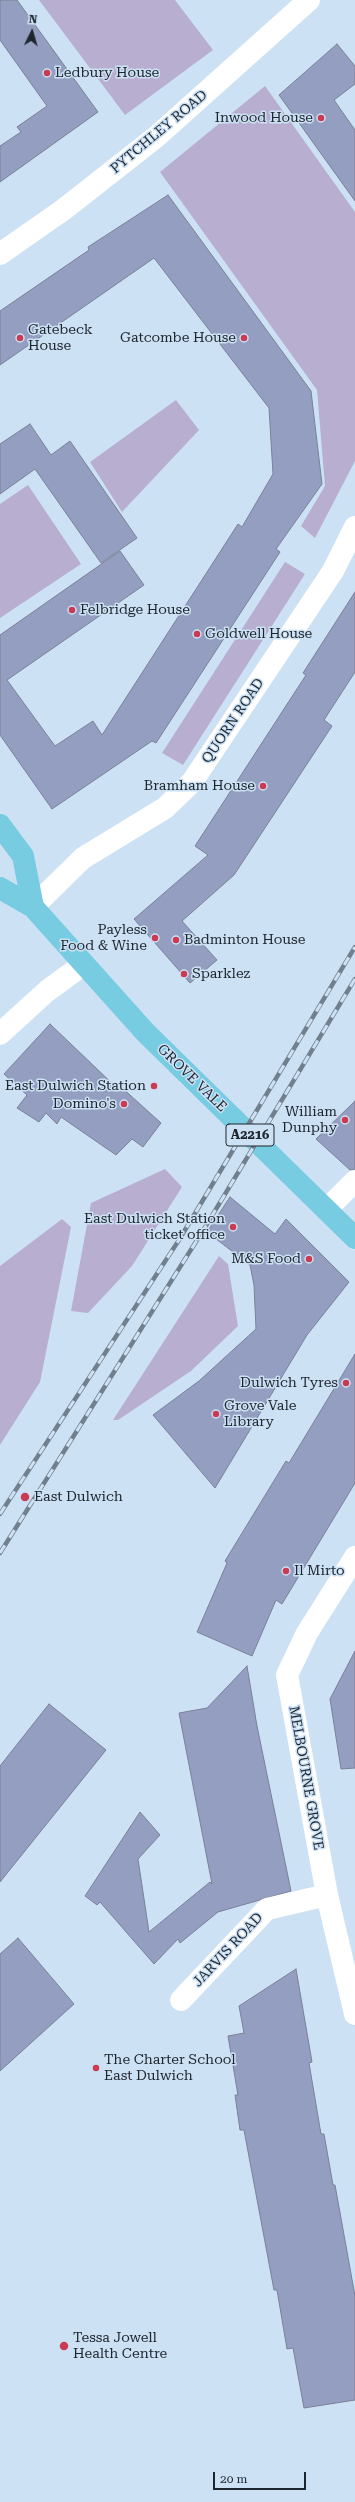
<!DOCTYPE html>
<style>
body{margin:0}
#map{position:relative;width:355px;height:2502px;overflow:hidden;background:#cde1f5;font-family:"Roboto Serif",serif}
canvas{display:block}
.north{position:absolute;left:12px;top:12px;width:40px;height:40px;-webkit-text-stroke:3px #cde1f5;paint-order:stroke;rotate:5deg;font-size:11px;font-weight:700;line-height:16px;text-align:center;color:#1e262d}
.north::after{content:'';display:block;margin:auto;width:14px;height:18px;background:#1e262d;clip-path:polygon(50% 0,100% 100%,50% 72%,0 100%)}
.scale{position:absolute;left:213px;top:2472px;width:93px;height:18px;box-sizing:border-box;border:2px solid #1e262d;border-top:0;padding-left:5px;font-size:12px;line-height:14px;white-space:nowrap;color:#1e262d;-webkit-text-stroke:3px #cde1f5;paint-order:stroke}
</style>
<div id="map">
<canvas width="355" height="2502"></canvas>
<div class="north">N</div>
<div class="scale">20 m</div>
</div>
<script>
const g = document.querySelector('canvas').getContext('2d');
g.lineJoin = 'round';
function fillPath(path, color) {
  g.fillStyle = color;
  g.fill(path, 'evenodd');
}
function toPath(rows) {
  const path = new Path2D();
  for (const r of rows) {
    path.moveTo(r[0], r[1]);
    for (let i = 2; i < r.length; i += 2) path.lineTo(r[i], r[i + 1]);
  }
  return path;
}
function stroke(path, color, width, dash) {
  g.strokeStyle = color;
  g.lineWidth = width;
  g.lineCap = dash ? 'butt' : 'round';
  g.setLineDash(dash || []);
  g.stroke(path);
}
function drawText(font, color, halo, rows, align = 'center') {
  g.font = font + ' "Roboto Serif",serif';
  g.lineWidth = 3;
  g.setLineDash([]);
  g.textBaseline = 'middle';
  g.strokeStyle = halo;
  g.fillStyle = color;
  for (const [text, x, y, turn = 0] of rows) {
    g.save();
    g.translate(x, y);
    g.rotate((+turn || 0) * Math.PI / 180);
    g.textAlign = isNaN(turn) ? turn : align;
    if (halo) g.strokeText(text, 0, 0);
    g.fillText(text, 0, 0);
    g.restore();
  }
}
const green = toPath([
 [39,0,175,0,213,50,125,115],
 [265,86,355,212,355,461,315,538,301,526,325,486,317,390,160,172],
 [176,400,199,430,122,512,90,462],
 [28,485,81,564,0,618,0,504],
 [285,562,305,574,183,765,162,753],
 [165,1169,182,1187,132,1266,88,1313,71,1311,91,1203],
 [62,1219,71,1227,40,1382,0,1445,0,1266],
 [219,1256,228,1264,238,1326,191,1371,118,1420,113,1420]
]);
const building = toPath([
 [0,0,17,0,98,112,0,182,0,146,21,132,17,127,47,106,0,40,0,0],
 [337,44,355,66,355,84,334,100,355,130,355,201,279,95,337,44],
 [168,195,311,391,322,484,276,549,280,552,156,743,152,741,52,809,0,735,0,635,120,551,144,585,7,680,55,746,93,721,102,735,238,524,242,527,273,474,269,408,154,258,0,365,0,311,89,250,88,247,168,195],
 [30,424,51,455,70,441,137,538,101,563,35,469,0,494,0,444,30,424],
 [355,592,355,672,324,720,332,726,234,875,182,921,217,960,190,983,134,919,208,855,195,846,306,675,303,673,355,592],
 [50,1024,118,1089,120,1086,161,1123,143,1147,132,1139,116,1155,61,1117,57,1124,46,1113,39,1122,17,1108,27,1095,4,1074,50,1024],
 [355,1101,355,1169,350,1170,316,1139,355,1101],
 [230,1197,275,1234,286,1219,349,1282,307,1335,215,1488,153,1415,199,1381,256,1329,254,1285,250,1265,207,1232,230,1197],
 [355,1354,355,1483,282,1604,276,1600,252,1656,197,1632,227,1563,225,1561,286,1461,289,1463,355,1354],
 [355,1651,355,1768,341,1769,330,1699,355,1651],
 [247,1666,257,1726,291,1891,218,1912,180,1943,178,1939,154,1964,100,1902,97,1905,85,1896,140,1812,160,1835,138,1859,149,1932,210,1882,212,1884,179,1713,207,1708,247,1666],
 [49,1704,106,1750,0,1882,0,1766,49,1704],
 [18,1938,74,2004,0,2071,0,1954,18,1938],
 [296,1969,312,2062,309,2063,321,2134,324,2134,333,2185,335,2185,355,2296,355,2400,304,2408,293,2348,287,2349,277,2290,274,2290,244,2130,240,2130,235,2095,238,2095,228,2036,244,2033,239,2006,296,1969]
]);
const minor = toPath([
 [0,254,63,210,156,137,309,0],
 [33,907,83,858,165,808,192,782,333,571,355,527],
 [0,1034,47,991,84,964],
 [327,1209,355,1181],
 [355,1557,307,1633,287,1675,327,1895,355,2014],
 [181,2000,267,1909,327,1895]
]);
const major = toPath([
 [0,825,23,856,33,907],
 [0,888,33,907,145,1032,355,1238]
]);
const rail = toPath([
 [0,1514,179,1240,355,947],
 [0,1553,204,1229,355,979]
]);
const markers = [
 [47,73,4,"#ca3a51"],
 [321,118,4,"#ca3a51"],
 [20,338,4,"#ca3a51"],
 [244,338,4,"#ca3a51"],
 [72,610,4,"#ca3a51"],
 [197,634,4,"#ca3a51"],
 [263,786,4,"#ca3a51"],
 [155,938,4,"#ca3a51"],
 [176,940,4,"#ca3a51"],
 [184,974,4,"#ca3a51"],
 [154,1086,4,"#ca3a51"],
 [124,1104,4,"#ca3a51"],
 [345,1120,4,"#ca3a51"],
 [233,1227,4,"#ca3a51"],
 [309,1259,4,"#ca3a51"],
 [346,1383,4,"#ca3a51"],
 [216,1414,4,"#ca3a51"],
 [25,1497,5,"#ca3a51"],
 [286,1571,4,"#ca3a51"],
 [96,2068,4,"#ca3a51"],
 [64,2346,5,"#ca3a51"]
];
const shields = [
 [250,1135,48]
];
const shieldNames = [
 ["A2216",250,1135]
];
const poiNames = [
 ["Ledbury House",55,73],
 ["Inwood House",313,118,"right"],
 ["Gatebeck",28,330],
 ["House",28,346],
 ["Gatcombe House",236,338,"right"],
 ["Felbridge House",80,610],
 ["Goldwell House",205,634],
 ["Bramham House",255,786,"right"],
 ["Payless",147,930,"right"],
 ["Food & Wine",147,946,"right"],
 ["Badminton House",184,940],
 ["Sparklez",192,974],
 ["East Dulwich Station",146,1086,"right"],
 ["Domino's",116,1104,"right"],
 ["William",337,1112,"right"],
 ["Dunphy",337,1128,"right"],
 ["East Dulwich Station",225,1219,"right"],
 ["ticket office",225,1235,"right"],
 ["M&S Food",301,1259,"right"],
 ["Dulwich Tyres",338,1383,"right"],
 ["Grove Vale",224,1406],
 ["Library",224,1422],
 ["East Dulwich",34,1497],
 ["Il Mirto",294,1571],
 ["The Charter School",104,2060],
 ["East Dulwich",104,2076],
 ["Tessa Jowell",73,2338],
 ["Health Centre",73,2354]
];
const streetNames = [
 ["PYTCHLEY ROAD",159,132,-40],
 ["QUORN ROAD",233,721,-56],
 ["GROVE VALE",192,1078,44],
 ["MELBOURNE GROVE",306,1778,80],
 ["JARVIS ROAD",228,1950,-47]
];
fillPath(green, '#b8aed0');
fillPath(building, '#949ec0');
stroke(building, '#7a8096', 1);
stroke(minor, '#fff', 22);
stroke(major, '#77cce1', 22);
stroke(rail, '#72808e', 4.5);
stroke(rail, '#cde1f5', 3, [9]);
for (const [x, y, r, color] of markers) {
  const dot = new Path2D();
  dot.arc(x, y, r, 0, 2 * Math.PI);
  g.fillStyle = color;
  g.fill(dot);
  stroke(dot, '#cde1f5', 1.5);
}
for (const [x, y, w] of shields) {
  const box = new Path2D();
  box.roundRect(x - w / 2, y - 11, w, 22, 3);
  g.fillStyle = '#cde1f5';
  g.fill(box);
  stroke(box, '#1e262d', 1);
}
drawText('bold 13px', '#1e262d', null, shieldNames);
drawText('14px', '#1e262d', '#cde1f5', poiNames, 'left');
drawText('14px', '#1e262d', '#cde1f5', streetNames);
</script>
